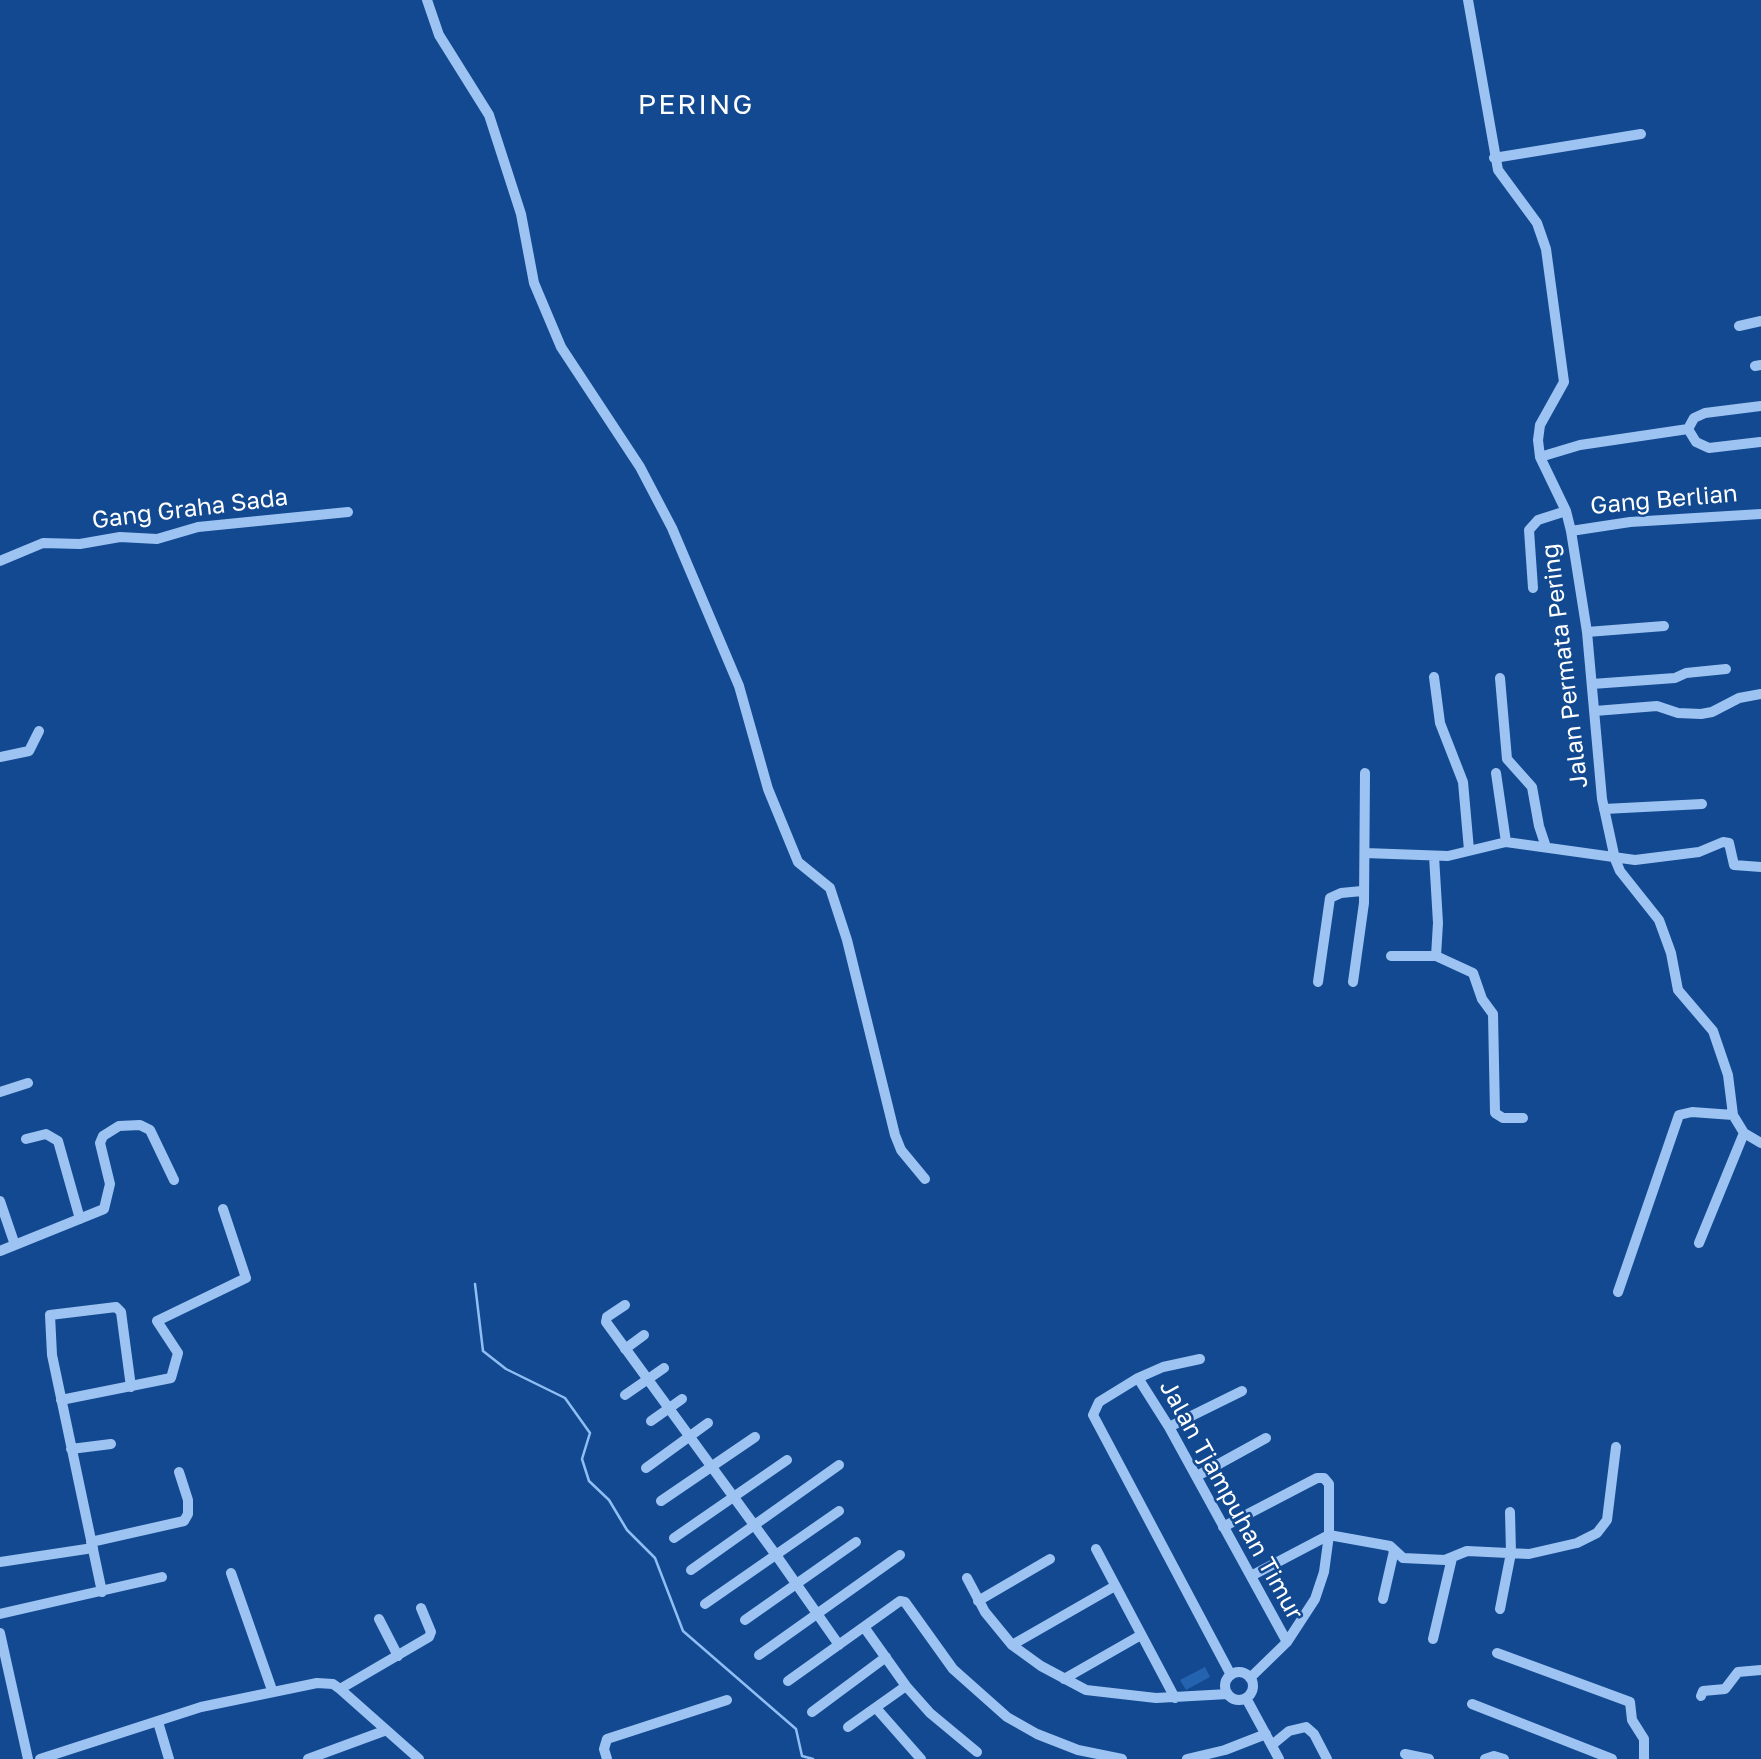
<!DOCTYPE html>
<style>
body{margin:0}
canvas{display:block;background:#124990}
</style>
<canvas width="1761" height="1759"></canvas>
<script>
const g = document.querySelector('canvas').getContext('2d');
g.lineJoin = 'round';
function fillPath(path, color) {
  g.fillStyle = color;
  g.fill(path, 'evenodd');
}
function toPath(rows) {
  const path = new Path2D();
  for (const r of rows) {
    if (r.length === 3) {
      path.moveTo(r[0] + r[2], r[1]);
      path.arc(r[0], r[1], r[2], 0, 2 * Math.PI);
      continue;
    }
    path.moveTo(r[0], r[1]);
    for (let i = 2; i < r.length; i += 2) path.lineTo(r[i], r[i + 1]);
  }
  return path;
}
function stroke(path, color, width, dash) {
  g.strokeStyle = color;
  g.lineWidth = width;
  g.lineCap = dash ? 'butt' : 'round';
  g.setLineDash(dash || []);
  g.stroke(path);
}
function drawText(font, color, halo, rows, align = 'center') {
  g.font = font + ' "Golos Text",sans-serif';
  g.lineWidth = 5;
  g.setLineDash([]);
  g.textBaseline = 'middle';
  g.strokeStyle = halo;
  g.fillStyle = color;
  for (const [text, x, y, turn = 0] of rows) {
    g.save();
    g.translate(x, y);
    g.rotate((+turn || 0) * Math.PI / 180);
    g.textAlign = isNaN(turn) ? turn : align;
    if (halo) g.strokeText(text, 0, 0);
    g.fillText(text, 0, 0);
    g.restore();
  }
}
const green = toPath([
 [1205,1667,1210,1677,1186,1690,1180,1680]
]);
const stream = toPath([
 [475,1284,483,1351,506,1369,565,1398,590,1433,582,1459,589,1481,609,1500,627,1530,655,1558,683,1631,796,1729,802,1756,813,1759]
]);
const minor = toPath([
 [427,0,439,35,489,115,521,214,534,283,561,347,640,467,672,528,739,686,768,789,798,862,830,888,847,940,895,1135,901,1150,925,1179],
 [1468,0,1498,170,1537,223,1546,249,1564,382,1540,425,1538,440,1540,457,1566,511,1571,531,1587,632,1602,799,1615,859,1620,871,1659,920,1671,953,1678,990,1713,1031,1728,1075,1733,1115,1744,1133,1761,1143],
 [1494,158,1641,134],
 [1739,326,1761,321],
 [1755,366,1761,365],
 [1688,429,1696,442,1709,448,1760,442],
 [1540,457,1580,445,1688,429,1694,418,1705,413,1761,406],
 [1571,531,1630,522,1761,514],
 [0,561,43,543,80,544,120,537,157,539,198,527,348,512],
 [1533,588,1529,530,1538,520,1566,511],
 [1587,632,1664,626],
 [1434,677,1440,723,1463,782,1469,850],
 [1500,678,1507,759,1532,787,1539,826,1546,847],
 [1592,684,1675,678,1686,673,1726,669],
 [1595,711,1657,706,1678,713,1701,714,1712,712,1739,698,1761,694],
 [0,757,29,751,39,731],
 [1496,773,1506,842],
 [1604,809,1702,804],
 [1365,853,1448,856,1506,842,1635,860,1699,852,1723,842,1729,843,1734,865,1761,867],
 [1434,856,1438,923,1436,956],
 [1391,956,1436,956,1473,973,1482,999,1493,1014,1495,1113,1503,1118,1523,1118],
 [1318,982,1330,898,1341,893,1362,891],
 [1353,982,1364,903,1365,773],
 [0,1092,28,1083],
 [26,1139,46,1134,58,1141,80,1219],
 [0,1201,15,1245],
 [1699,1243,1744,1133],
 [0,1251,104,1209,110,1184,100,1143,103,1136,119,1126,140,1125,150,1130,174,1180],
 [1618,1292,1679,1115,1692,1112,1733,1115],
 [625,1305,607,1317,606,1322,776,1555,839,1645],
 [625,1349,644,1335],
 [1200,1359,1163,1367,1138,1378,1099,1402,1093,1415,1231,1675],
 [1138,1378,1169,1427,1287,1642],
 [625,1395,664,1368],
 [61,1400,171,1378,178,1353,157,1321,246,1278,223,1209],
 [651,1421,682,1399],
 [1169,1427,1242,1391],
 [71,1449,111,1444],
 [646,1468,708,1423],
 [1197,1476,1266,1438],
 [661,1501,755,1437],
 [1223,1527,1317,1478,1324,1478,1329,1484,1329,1535,1324,1572,1315,1599,1287,1642,1250,1678],
 [674,1538,787,1460],
 [91,1542,184,1521,188,1514,188,1500,179,1472],
 [1096,1549,1175,1698],
 [0,1562,93,1548],
 [691,1570,839,1465],
 [231,1573,272,1690],
 [1251,1576,1329,1535,1390,1546,1403,1558,1445,1560,1467,1551,1529,1554,1577,1543,1597,1533,1607,1520,1616,1447],
 [967,1578,985,1612,1012,1645,1041,1666,1086,1690,1156,1698,1228,1694],
 [102,1592,52,1355,50,1315,116,1307,121,1312,131,1387],
 [1383,1599,1394,1551],
 [978,1601,1050,1559],
 [705,1604,839,1511],
 [1500,1609,1511,1553,1510,1512],
 [0,1614,162,1577],
 [379,1619,398,1656],
 [745,1620,856,1542],
 [864,1627,906,1686,930,1713,977,1752],
 [0,1633,28,1759],
 [1433,1639,1452,1558],
 [1012,1645,1115,1586],
 [1497,1653,1630,1702,1632,1720,1644,1739,1644,1759],
 [759,1655,900,1555],
 [1239,1686,14],
 [1064,1679,1141,1635],
 [788,1681,900,1601,905,1602,953,1669,1007,1717,1037,1734,1078,1750,1122,1759],
 [340,1689,429,1637,431,1632,421,1608],
 [1701,1696,1703,1691,1725,1689,1738,1672,1761,1670],
 [1246,1698,1279,1759],
 [1472,1704,1612,1759],
 [876,1708,921,1759],
 [812,1712,886,1657],
 [158,1722,169,1759],
 [848,1727,906,1686],
 [1272,1745,1289,1731,1306,1727,1314,1734,1327,1759],
 [1405,1754,1429,1759],
 [40,1759,201,1707,317,1683,333,1684,340,1689,419,1759],
 [308,1759,384,1731],
 [607,1759,604,1749,607,1739,727,1700],
 [1187,1759,1225,1750,1266,1734],
 [1485,1759,1494,1756,1504,1759]
]);
const streetNames = [
 ["Gang Berlian",1664,500,-5],
 ["Gang Graha Sada",190,509,-7],
 ["Jalan Permata Pering",1565,666,-97],
 ["Jalan Tjampuhan Timur",1231,1500,61]
];
const quarterNames = [
 ["PERING",696,105]
];
fillPath(green, '#2463af');
stroke(stream, '#8fbef5', 2.5);
stroke(minor, '#9dc3f2', 10);
drawText('24px', '#fff', '#124990', streetNames);
g.letterSpacing = '2px';
drawText('28px', '#fff', '#124990', quarterNames);
g.letterSpacing = '0px';
</script>
